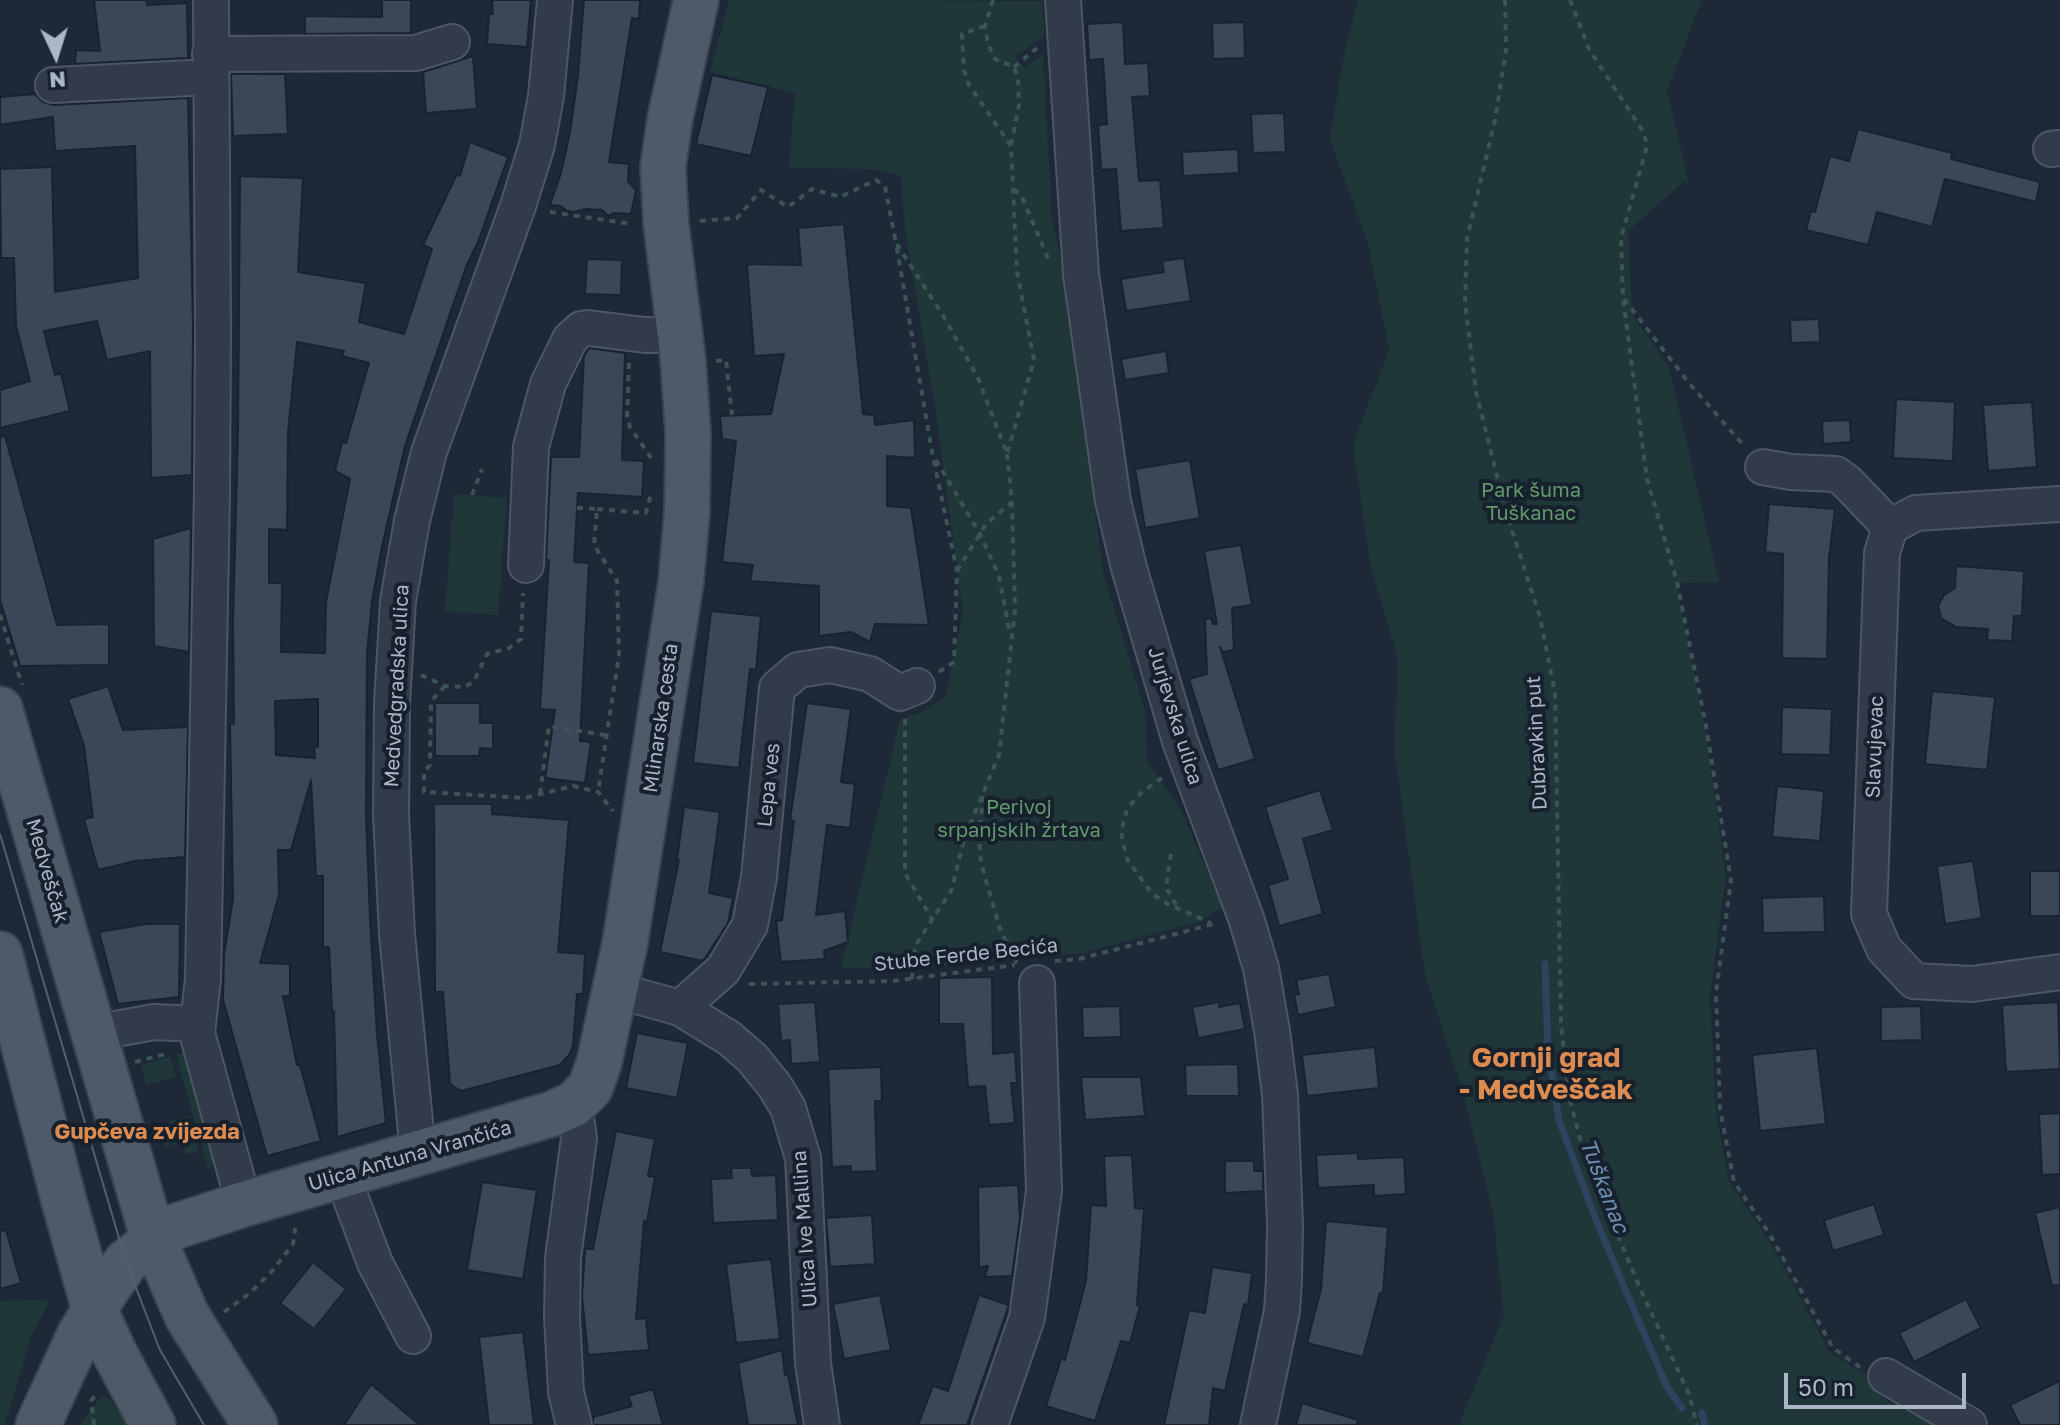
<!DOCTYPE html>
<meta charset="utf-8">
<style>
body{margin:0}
#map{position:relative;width:2060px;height:1425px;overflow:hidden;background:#1e2938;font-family:"Golos Text",sans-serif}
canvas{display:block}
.north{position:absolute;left:16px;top:16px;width:80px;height:80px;-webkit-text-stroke:6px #17202d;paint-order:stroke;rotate:176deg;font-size:22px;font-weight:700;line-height:32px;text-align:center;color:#abb6c6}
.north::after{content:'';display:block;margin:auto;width:28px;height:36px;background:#abb6c6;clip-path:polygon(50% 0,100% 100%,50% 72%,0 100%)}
.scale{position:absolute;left:1784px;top:1373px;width:182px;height:36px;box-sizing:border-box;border:4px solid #abb6c6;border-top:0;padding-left:10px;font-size:24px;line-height:28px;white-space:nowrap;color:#abb6c6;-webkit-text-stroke:6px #17202d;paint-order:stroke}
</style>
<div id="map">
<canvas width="2060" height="1425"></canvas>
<div class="north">N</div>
<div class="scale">50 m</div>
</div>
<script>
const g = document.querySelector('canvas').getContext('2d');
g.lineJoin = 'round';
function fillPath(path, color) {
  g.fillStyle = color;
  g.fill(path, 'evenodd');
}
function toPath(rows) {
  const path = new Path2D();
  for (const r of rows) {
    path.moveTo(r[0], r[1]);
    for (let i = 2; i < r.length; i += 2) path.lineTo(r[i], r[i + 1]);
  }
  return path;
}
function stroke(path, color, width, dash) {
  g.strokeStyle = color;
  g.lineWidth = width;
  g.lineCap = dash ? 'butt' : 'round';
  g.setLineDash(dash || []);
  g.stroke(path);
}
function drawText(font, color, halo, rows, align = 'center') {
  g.font = font + ' "Golos Text",sans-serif';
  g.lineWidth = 8;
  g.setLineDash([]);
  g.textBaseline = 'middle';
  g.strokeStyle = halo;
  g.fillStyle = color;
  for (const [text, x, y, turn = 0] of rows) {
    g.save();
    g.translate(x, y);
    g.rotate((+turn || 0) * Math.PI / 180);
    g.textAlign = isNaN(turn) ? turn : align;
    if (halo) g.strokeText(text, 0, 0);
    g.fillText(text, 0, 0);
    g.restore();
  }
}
const green = toPath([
 [729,0,1042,1,1044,31,1042,37,1015,57,1025,68,1043,54,1052,217,1067,292,1103,572,1145,711,1147,761,1181,810,1223,907,1200,921,1083,953,932,967,841,968,900,720,924,711,946,697,963,612,935,407,905,230,901,176,872,169,789,168,795,93,710,72],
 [1358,0,1702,0,1667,91,1690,187,1684,181,1628,231,1632,314,1669,367,1719,582,1676,583,1705,730,1726,875,1710,994,1716,1111,1729,1182,1767,1237,1830,1353,1866,1375,1885,1400,1951,1425,1459,1425,1504,1315,1493,1212,1464,1096,1425,975,1395,753,1397,656,1370,563,1353,444,1389,350,1368,244,1330,139,1345,50],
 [454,494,507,498,498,615,445,611],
 [184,1053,216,1165,208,1168,176,1055],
 [170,1057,176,1077,146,1085,141,1065],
 [188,1116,198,1152,186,1155,182,1142,164,1147,158,1125],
 [50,1300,31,1337,5,1425,0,1425,0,1301],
 [101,1396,109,1398,127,1425,80,1425]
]);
const stream = toPath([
 [1545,964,1548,1048,1559,1120,1596,1220,1628,1296,1667,1387,1682,1408],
 [1702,1413,1705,1425]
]);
const building = toPath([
 [94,0,147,0,147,5,187,3,188,58,75,64,76,50,100,51,94,0],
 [382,0,411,0,411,33,305,34,305,16,382,17,382,0],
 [492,0,531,0,527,47,487,44,489,14,493,14,492,0],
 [584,0,640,0,639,19,632,18,609,162,629,164,628,181,636,190,631,214,614,213,608,216,602,210,585,209,574,212,567,211,561,206,550,205,561,173,570,132,578,75,584,0],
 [1123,22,1125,64,1148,63,1150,96,1132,97,1139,181,1160,180,1164,228,1121,231,1116,169,1101,170,1098,125,1107,124,1103,59,1089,60,1087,24,1123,22],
 [1244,22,1245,58,1213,59,1212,23,1244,22],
 [473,56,477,109,426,113,423,72,473,56],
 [231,74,285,74,288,134,233,136,231,74],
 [712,75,768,87,751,156,696,144,712,75],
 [35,94,43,102,54,105,188,98,193,324,192,475,151,478,150,351,107,360,97,321,44,331,55,375,61,373,70,411,0,428,0,390,30,381,16,326,14,258,1,258,0,169,52,167,55,292,138,278,135,146,55,151,53,117,0,125,0,97,35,94],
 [1284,113,1286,152,1253,153,1251,114,1284,113],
 [1858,129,1952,153,1951,159,2040,182,2036,202,1945,179,1932,227,1877,212,1868,245,1806,230,1811,211,1815,212,1830,156,1849,161,1858,129],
 [470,142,508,157,478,242,466,267,405,446,381,551,372,602,367,653,366,814,370,918,377,1034,386,1123,337,1137,334,1011,332,1011,329,947,323,947,323,876,316,876,311,780,291,850,278,850,279,895,260,963,290,964,290,996,283,996,297,1065,300,1065,321,1141,267,1156,223,1000,224,954,233,899,230,724,234,724,233,623,238,431,240,176,303,178,298,272,366,283,359,322,404,334,432,249,423,245,457,174,460,176,470,142],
 [297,342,344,351,342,356,369,363,346,443,342,442,335,471,350,479,326,602,325,653,281,652,282,583,269,583,269,529,287,530,288,432,297,342],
 [318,699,318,747,314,746,315,758,276,755,275,701,318,699],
 [1238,149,1239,173,1183,176,1182,152,1238,149],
 [844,224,863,414,874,415,875,425,914,420,915,458,887,456,887,506,911,508,929,625,875,624,870,642,851,632,819,636,819,586,750,581,753,565,722,562,736,441,722,439,720,416,771,414,784,354,754,356,747,264,801,265,798,228,844,224],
 [1184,258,1191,301,1126,311,1121,279,1164,272,1162,261,1184,258],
 [587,259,622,260,621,295,585,294,587,259],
 [1819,319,1820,342,1791,343,1790,320,1819,319],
 [589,348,625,353,622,460,644,461,642,497,578,493,574,562,589,563,580,741,591,742,585,783,545,778,555,710,540,709,549,560,546,560,551,457,579,457,584,356,589,348],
 [1166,351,1169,373,1125,380,1121,359,1166,351],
 [1896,399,1955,402,1953,461,1893,458,1896,399],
 [2032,402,2037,467,1988,471,1983,405,2032,402],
 [1850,420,1851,442,1823,444,1822,421,1850,420],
 [5,436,57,625,109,624,109,665,20,666,0,600,0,437,5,436],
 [1190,460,1200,518,1145,528,1135,469,1190,460],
 [1769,504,1835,509,1829,558,1827,659,1782,658,1783,554,1765,552,1769,504],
 [191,528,189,652,154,646,153,539,191,528],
 [1241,545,1252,605,1232,608,1234,650,1223,652,1220,647,1255,759,1218,770,1189,679,1207,674,1205,619,1211,618,1213,624,1217,624,1204,551,1241,545],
 [1956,566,2024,571,2022,616,2014,616,2012,641,1987,640,1988,629,1956,627,1941,618,1938,606,1944,595,1955,588,1956,566],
 [711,611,761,616,756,670,750,669,739,768,693,763,711,611],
 [108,686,123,730,188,727,185,857,135,861,98,870,84,819,93,817,84,746,68,699,108,686],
 [1932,691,1995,697,1987,770,1925,764,1932,691],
 [435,703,480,703,480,723,493,723,493,749,480,748,479,756,435,756,435,703],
 [807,703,851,709,841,782,855,784,850,828,827,825,816,915,845,911,848,942,824,951,825,959,781,962,776,921,782,920,794,821,790,820,807,703],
 [1782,707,1832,709,1830,755,1781,754,1782,707],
 [1777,786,1824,791,1820,841,1772,837,1777,786],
 [1320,790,1333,830,1303,839,1323,914,1279,926,1268,885,1288,879,1265,807,1320,790],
 [434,804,492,804,492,814,569,820,558,952,585,954,583,994,577,994,573,1045,570,1054,560,1065,461,1091,450,1084,443,992,435,992,434,804],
 [684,807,720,812,709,893,733,898,728,923,703,961,660,952,679,860,677,860,684,807],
 [1973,861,1982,918,1945,924,1937,866,1973,861],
 [2030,871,2060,871,2060,916,2030,916,2030,871],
 [1824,896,1825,932,1763,933,1762,898,1824,896],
 [146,924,180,924,179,997,118,1004,99,932,146,924],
 [1329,974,1336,1007,1298,1015,1294,995,1299,994,1296,980,1329,974],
 [992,977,993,1054,1015,1052,1017,1083,1011,1083,1015,1123,989,1125,985,1086,968,1087,963,1024,939,1024,939,978,992,977],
 [815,1002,820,1062,791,1064,790,1040,781,1041,778,1004,815,1002],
 [1219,1002,1219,1007,1240,1003,1245,1029,1198,1038,1192,1007,1219,1002],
 [2058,1002,2060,1069,2006,1072,2002,1005,2058,1002],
 [1120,1006,1121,1037,1083,1038,1082,1007,1120,1006],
 [1921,1006,1922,1040,1881,1041,1881,1007,1921,1006],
 [637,1033,688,1043,677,1098,626,1088,637,1033],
 [1375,1047,1379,1088,1307,1096,1302,1055,1375,1047],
 [1817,1048,1826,1124,1760,1131,1752,1055,1817,1048],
 [1238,1064,1239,1096,1186,1096,1185,1065,1238,1064],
 [881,1067,882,1101,875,1101,877,1171,851,1172,851,1166,832,1167,828,1069,881,1067],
 [1081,1077,1141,1077,1145,1116,1085,1120,1081,1077],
 [2060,1113,2060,1174,2042,1175,2039,1114,2060,1113],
 [616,1131,655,1139,648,1176,655,1177,647,1222,644,1221,636,1319,646,1318,649,1350,588,1355,582,1296,585,1249,593,1249,616,1131],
 [1358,1153,1358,1159,1404,1157,1406,1194,1374,1196,1374,1185,1318,1188,1316,1155,1358,1153],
 [1132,1155,1135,1208,1144,1209,1137,1305,1140,1306,1130,1343,1121,1341,1095,1421,1046,1406,1061,1359,1065,1360,1086,1281,1091,1205,1106,1206,1104,1156,1132,1155],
 [1225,1161,1254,1161,1254,1171,1263,1171,1263,1191,1225,1193,1225,1161],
 [731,1168,751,1168,752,1176,776,1175,778,1220,713,1223,711,1179,732,1178,731,1168],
 [482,1182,537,1190,523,1279,467,1270,482,1182],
 [1018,1185,1020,1218,1012,1276,985,1277,988,1266,979,1267,978,1187,1018,1185],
 [1874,1204,1884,1235,1833,1251,1824,1220,1874,1204],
 [2060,1207,2060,1285,2052,1286,2035,1213,2060,1207],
 [872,1215,875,1264,830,1267,826,1218,872,1215],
 [1326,1221,1388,1227,1383,1293,1380,1293,1363,1357,1307,1343,1321,1289,1326,1221],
 [6,1230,21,1283,0,1289,0,1231,6,1230],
 [771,1259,780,1339,736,1343,726,1264,771,1259],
 [313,1262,346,1289,314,1329,280,1303,313,1262],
 [1212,1267,1252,1273,1248,1305,1244,1304,1225,1391,1213,1388,1209,1425,1164,1425,1189,1310,1205,1313,1212,1267],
 [880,1295,891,1350,844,1359,833,1304,880,1295],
 [979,1295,1009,1305,967,1425,918,1425,933,1386,948,1391,979,1295],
 [1966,1299,1981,1328,1914,1362,1899,1333,1966,1299],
 [523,1332,534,1425,489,1425,479,1337,523,1332],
 [782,1350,785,1375,788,1375,798,1425,748,1425,738,1363,782,1350],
 [2060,1381,2060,1425,2020,1425,2010,1405,2060,1381],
 [371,1384,420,1425,344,1425,371,1384],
 [653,1389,663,1425,593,1425,593,1417,632,1406,628,1396,653,1389],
 [1302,1403,1358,1420,1357,1425,1296,1425,1302,1403]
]);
const path = toPath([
 [993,0,985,26,988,44,995,59,1014,67,1018,78,1019,105,1011,146],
 [1505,0,1506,50,1495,120,1467,239,1465,302,1476,392,1506,512,1540,617,1555,693,1561,1026,1570,1100,1585,1158,1643,1295,1689,1394,1697,1425],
 [1570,0,1589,49,1644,133,1647,146,1621,238,1623,298,1647,479,1677,582,1706,726,1731,880,1716,993,1720,1109,1734,1182,1769,1233,1833,1348,1861,1368],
 [1014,67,1037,48],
 [1014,189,1022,197,1050,263],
 [550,212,632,224],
 [700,221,737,218,761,190,788,207,812,189,840,197,876,180,885,187,896,243],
 [1624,299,1689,383,1745,447],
 [716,361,726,360,732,415],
 [629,363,627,415,630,427,654,462],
 [936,460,980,534,999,576,1010,634],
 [472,495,482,469],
 [577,508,597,509,594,545,617,581,619,655,598,792],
 [597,509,646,513,651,494],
 [957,571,986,524,1012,502,1007,454],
 [0,615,22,685],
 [939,672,954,662,957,571,932,452,896,243,944,317,978,378,1007,454,1034,360,1017,272,1011,146,969,85,964,70,962,34,985,26],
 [421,675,445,686,465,687,474,681,487,654,509,648,521,639,523,593],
 [445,686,431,701,430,765,424,772,424,792,525,798,573,786,598,792,613,811],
 [905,719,905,873,933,921],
 [1162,778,1141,793,1127,809,1121,832,1127,859,1152,894,1168,904,1211,923],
 [540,794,549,726,605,735],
 [983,796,979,840,981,863,1000,929,1017,964],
 [1171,854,1166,887,1177,907],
 [1055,961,1079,959,1218,923],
 [912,979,915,946,952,889,964,839,999,755,1015,610,1012,502],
 [749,984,893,981,1015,965],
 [135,1062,169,1053],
 [224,1312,250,1293,273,1270,293,1244,296,1223],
 [94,1425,91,1401,97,1393]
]);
const minor = toPath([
 [211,0,213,334,212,492,203,979,197,1033,244,1204],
 [1063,0,1081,274,1113,501,1129,568,1180,741,1246,918,1261,968,1272,1031,1280,1095,1285,1225,1284,1280,1282,1311,1258,1425],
 [210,54,416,53,452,42],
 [53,85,210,77],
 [2051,149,2060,148],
 [1763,467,1791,472,1836,474,1847,482,1890,527],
 [2060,504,1916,513,1890,527,1882,553,1869,914,1884,949,1914,981,1972,984,2060,972],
 [526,565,531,447,548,384,570,339,581,329,588,328,645,335,680,335],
 [615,990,680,1008,729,1038,752,1058,774,1085,788,1108,803,1158,813,1363,822,1425],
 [680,1008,723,970,750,925,759,877,777,688,798,670,830,665,870,674,900,693,917,686],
 [94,1033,154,1022,198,1024],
 [574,1104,579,1138,563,1258,562,1317,566,1392,574,1425],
 [418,1153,397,934,391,815,392,704,398,601,412,521,429,452,518,206,537,145,546,96,555,0],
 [342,1175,375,1263,413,1336],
 [1886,1376,1969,1425],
 [990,1425,1027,1318,1044,1191,1037,983]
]);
const major = toPath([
 [0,709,153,1238,187,1316,255,1425],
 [0,954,64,1201,94,1308,114,1352,153,1425],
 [38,1425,79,1336,107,1289,126,1262,168,1229,244,1204,552,1114,574,1104,590,1088,599,1063,625,943,681,582,687,512,688,432,683,360,666,223,663,167,670,119,696,0]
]);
const tram = toPath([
 [0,834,126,1262,160,1350,204,1425]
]);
const parkNames = [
 ["Park šuma",1531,491],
 ["Tuškanac",1531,514],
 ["Perivoj",1019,808],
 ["srpanjskih žrtava",1019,831]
];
const streetNames = [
 ["Medvedgradska ulica",397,686,-87],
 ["Jurjevska ulica",1175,716,73],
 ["Mlinarska cesta",661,718,-82],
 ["Dubravkin put",1537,743,-93],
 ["Slavujevac",1875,747,-88],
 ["Lepa ves",769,785,-84],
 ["Medveščak",47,871,74],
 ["Stube Ferde Becića",966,955,-6],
 ["Ulica Antuna Vrančića",410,1156,-16],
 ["Ulica Ive Mallina",805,1229,-94]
];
const neighbourhoodNames = [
 ["Gupčeva zvijezda",147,1132]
];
const waterNames = [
 ["Tuškanac",1604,1186,69]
];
const districtNames = [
 ["Gornji grad",1546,1058],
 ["- Medveščak",1546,1090]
];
fillPath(green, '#203739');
stroke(stream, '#2d435f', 7);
fillPath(building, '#394759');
stroke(building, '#19222f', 2);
stroke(minor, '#4c5664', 38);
stroke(major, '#3b4452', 48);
stroke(path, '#3d5457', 4, [6, 6]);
stroke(minor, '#313b49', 34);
stroke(major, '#4f5a69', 44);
stroke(tram, '#535f70', 2);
drawText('20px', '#61986d', '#17202d', parkNames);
drawText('20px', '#abb6c6', '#17202d', streetNames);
drawText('bold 22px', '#dd8b4f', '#17202d', neighbourhoodNames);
drawText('italic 22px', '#708db2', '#17202d', waterNames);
drawText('bold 28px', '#dd8b4f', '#17202d', districtNames);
</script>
